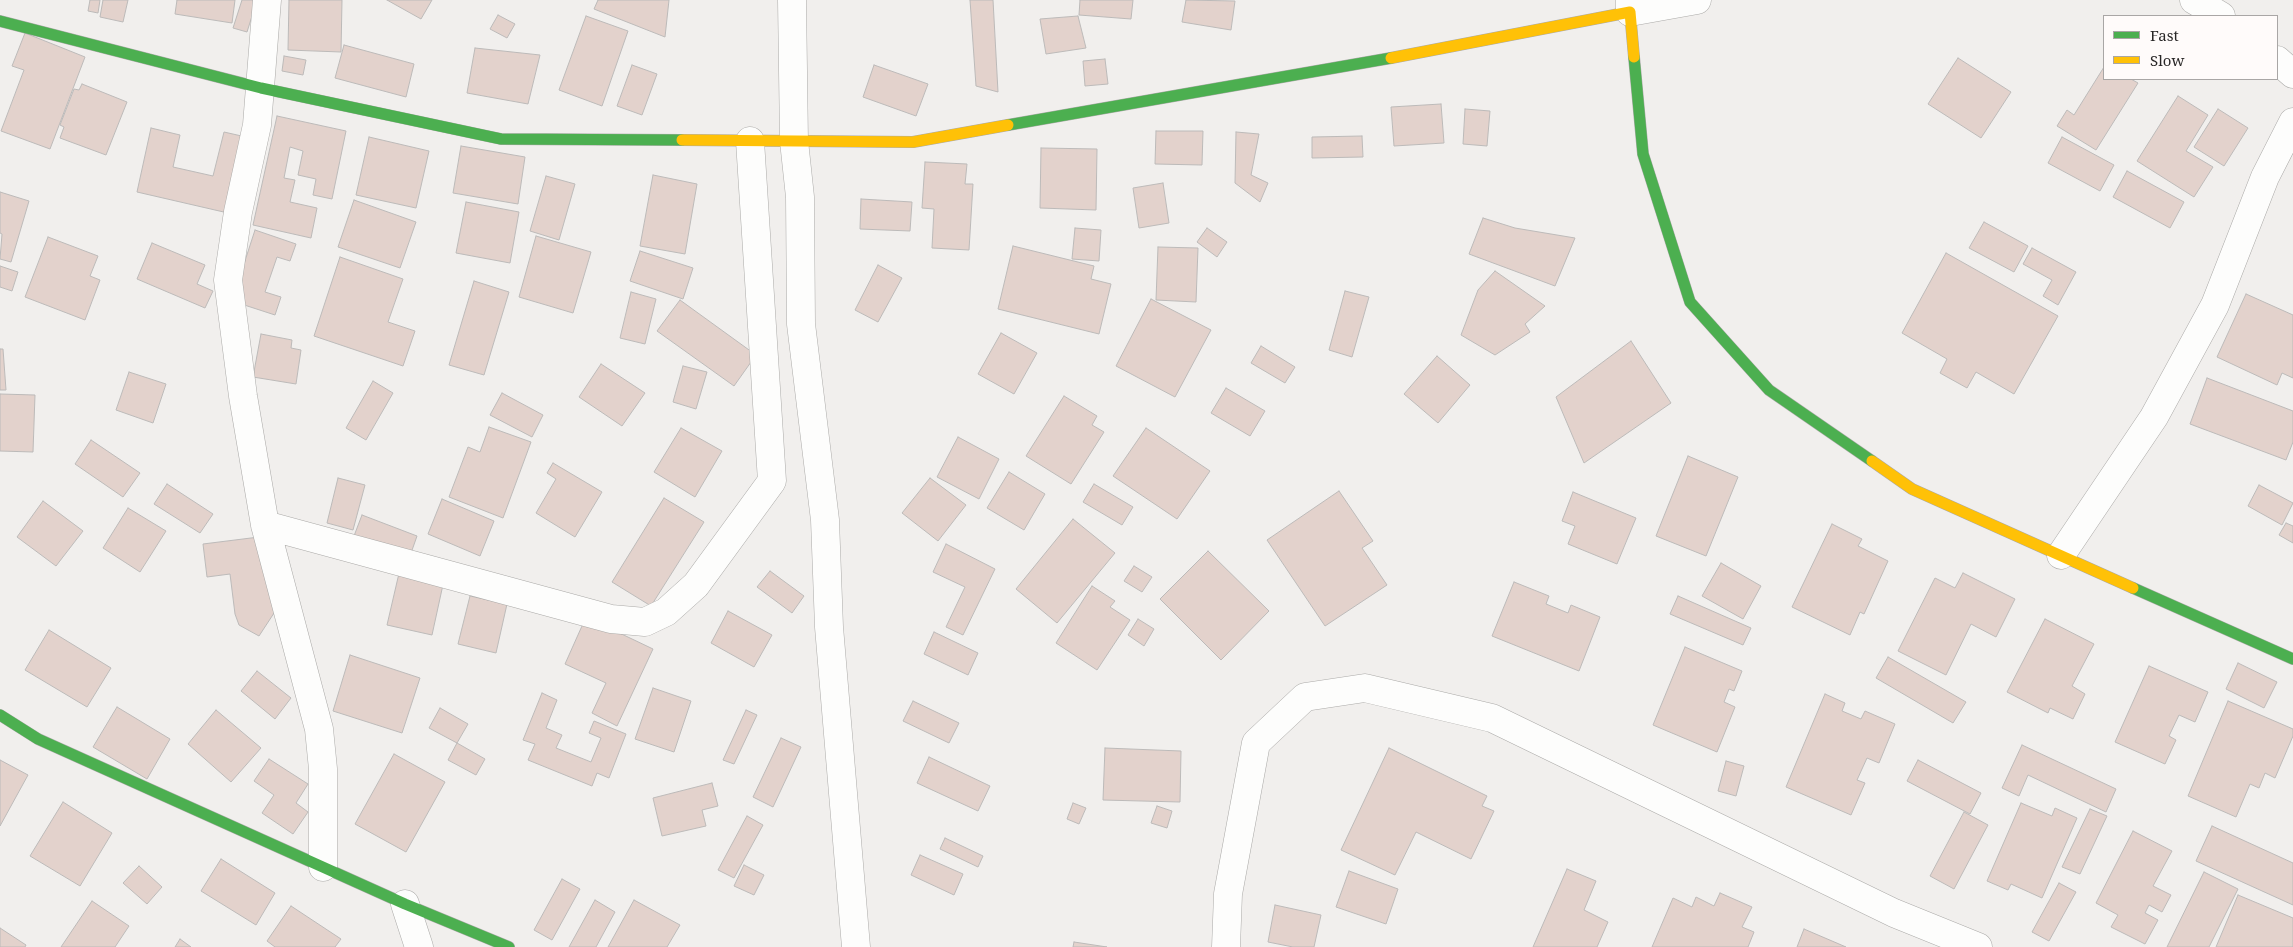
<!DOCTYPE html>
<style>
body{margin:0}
#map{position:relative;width:2293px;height:947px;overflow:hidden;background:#f1efed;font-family:"Noto Serif",serif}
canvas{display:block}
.legend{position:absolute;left:2103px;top:15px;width:175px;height:65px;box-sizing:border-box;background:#fffbfa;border:1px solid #a9a6a5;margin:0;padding:6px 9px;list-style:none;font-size:15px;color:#282626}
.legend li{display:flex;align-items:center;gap:10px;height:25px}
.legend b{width:25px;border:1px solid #a9a6a5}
</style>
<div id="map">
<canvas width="2293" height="947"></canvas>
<ul class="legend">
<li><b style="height:6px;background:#4caf50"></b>Fast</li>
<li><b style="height:6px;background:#ffc107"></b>Slow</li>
</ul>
</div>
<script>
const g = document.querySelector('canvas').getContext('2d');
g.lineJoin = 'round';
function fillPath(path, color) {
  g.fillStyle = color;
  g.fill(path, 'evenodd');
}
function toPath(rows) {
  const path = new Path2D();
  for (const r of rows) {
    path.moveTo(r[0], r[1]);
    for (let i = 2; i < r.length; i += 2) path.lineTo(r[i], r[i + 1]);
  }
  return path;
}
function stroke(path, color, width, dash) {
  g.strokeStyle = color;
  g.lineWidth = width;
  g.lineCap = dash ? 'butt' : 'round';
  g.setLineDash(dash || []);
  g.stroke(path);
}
const building = toPath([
 [90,0,100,0,98,13,88,11,90,0],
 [103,0,128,0,123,22,100,17,103,0],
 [177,0,235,0,232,23,175,14,177,0],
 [242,0,257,0,247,32,233,28,242,0],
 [289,0,342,0,341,52,288,50,289,0],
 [387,0,432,0,421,19,387,0],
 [598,0,669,0,665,37,594,9,598,0],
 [970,0,993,0,998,92,976,86,970,0],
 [1080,0,1133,0,1131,19,1079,15,1080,0],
 [1186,0,1235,1,1231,30,1182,22,1186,0],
 [498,15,515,24,507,38,490,29,498,15],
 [586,16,628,31,602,106,559,90,586,16],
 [1078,16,1086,48,1046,54,1040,19,1078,16],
 [25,33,85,57,50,149,1,131,24,70,12,66,25,33],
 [344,45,414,64,406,97,335,78,344,45],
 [475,48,540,55,528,104,467,93,475,48],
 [284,56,306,60,303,75,282,71,284,56],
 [1958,58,2011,92,1981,138,1928,104,1958,58],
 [1105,59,1108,84,1085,86,1083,61,1105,59],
 [632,65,657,74,642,115,617,106,632,65],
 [874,65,928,84,916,116,863,97,874,65],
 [2104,67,2104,79,2131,79,2138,83,2096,150,2057,126,2067,110,2074,115,2104,67],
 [82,84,127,102,106,155,60,138,64,127,60,125,74,89,79,90,82,84],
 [2178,96,2208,115,2186,151,2213,167,2194,197,2137,161,2178,96],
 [1441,104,1444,143,1394,146,1391,107,1441,104],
 [1465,109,1490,111,1487,146,1463,144,1465,109],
 [2218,109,2248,128,2224,166,2194,147,2218,109],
 [277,116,346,131,332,199,313,195,316,179,298,175,303,151,290,147,284,178,295,180,290,202,317,208,311,238,253,225,277,116],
 [151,128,180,135,173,167,213,176,224,132,246,137,228,213,137,192,151,128],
 [1156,131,1203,131,1202,165,1155,164,1156,131],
 [1236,132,1259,134,1251,175,1268,183,1260,202,1235,183,1236,132],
 [1362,136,1363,157,1312,158,1312,137,1362,136],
 [369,137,429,151,416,208,356,195,369,137],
 [2062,137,2114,165,2100,191,2048,163,2062,137],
 [461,146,525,157,518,204,453,193,461,146],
 [1041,148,1097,149,1096,210,1040,208,1041,148],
 [925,162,967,164,965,184,973,184,969,250,932,248,934,209,922,208,925,162],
 [2127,171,2184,202,2170,228,2113,197,2127,171],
 [653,175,697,184,685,254,640,246,653,175],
 [546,176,575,184,559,240,530,231,546,176],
 [1163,183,1169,223,1139,228,1133,188,1163,183],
 [0,192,29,201,11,262,0,259,2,234,0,233,0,192],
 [861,199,912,202,910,231,860,229,861,199],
 [354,200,416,222,400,268,338,247,354,200],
 [466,202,519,212,510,263,456,253,466,202],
 [1483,218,1515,228,1575,238,1555,286,1469,254,1483,218],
 [1984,222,2028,246,2014,272,1969,248,1984,222],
 [1075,228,1101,230,1099,261,1072,259,1075,228],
 [1207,228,1227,242,1217,257,1197,242,1207,228],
 [255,230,296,244,290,261,277,257,265,292,281,297,275,315,232,301,255,230],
 [536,236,591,252,573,313,519,297,536,236],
 [48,237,98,256,90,276,100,280,85,320,25,297,48,237],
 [152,243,205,265,197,284,213,291,205,308,137,279,152,243],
 [1013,246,1094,266,1091,279,1111,284,1099,334,998,309,1013,246],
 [1158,247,1198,248,1196,302,1156,300,1158,247],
 [2032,248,2076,272,2058,305,2043,296,2052,280,2023,264,2032,248],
 [640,251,693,268,683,299,630,281,640,251],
 [1946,253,2058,316,2014,394,1976,372,1967,388,1940,373,1947,359,1902,333,1946,253],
 [340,257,403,279,388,322,415,331,403,366,314,336,340,257],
 [878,265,902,278,878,322,855,310,878,265],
 [0,266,18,272,12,291,0,287,0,266],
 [1495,271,1545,306,1525,324,1530,332,1495,355,1461,335,1478,290,1495,271],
 [474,281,509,292,484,375,449,365,474,281],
 [1345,291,1369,297,1352,357,1329,350,1345,291],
 [631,292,656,299,645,344,620,338,631,292],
 [2246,294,2293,315,2293,378,2282,373,2277,385,2217,357,2246,294],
 [1151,299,1211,330,1175,397,1116,366,1151,299],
 [680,300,756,355,734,386,657,331,680,300],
 [1001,333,1037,353,1014,394,978,374,1001,333],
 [261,334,292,340,291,348,301,350,296,384,253,377,261,334],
 [1631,341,1671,403,1584,463,1556,397,1631,341],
 [1261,346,1295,367,1285,383,1251,363,1261,346],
 [0,349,3,349,6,390,0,390,0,349],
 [1437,356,1470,385,1438,423,1404,394,1437,356],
 [601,364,645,393,622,426,579,397,601,364],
 [683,366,707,372,696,409,673,402,683,366],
 [129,372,166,384,153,423,116,410,129,372],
 [2207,378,2293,411,2293,442,2286,460,2190,424,2207,378],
 [373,381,393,393,366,440,346,428,373,381],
 [1226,388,1265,411,1250,436,1211,413,1226,388],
 [502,393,543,415,532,437,490,415,502,393],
 [0,394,35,395,33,452,0,451,0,394],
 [1064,396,1097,416,1092,425,1104,432,1071,484,1026,456,1064,396],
 [489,427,531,442,503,518,449,497,468,447,480,452,489,427],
 [681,428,722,451,695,497,654,472,681,428],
 [1146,428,1210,471,1177,519,1113,476,1146,428],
 [958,437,999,459,979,499,937,477,958,437],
 [91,440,140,473,123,497,75,464,91,440],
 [1688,456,1738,477,1706,556,1656,536,1688,456],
 [553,463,602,492,575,537,536,513,556,479,547,473,553,463],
 [1009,472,1045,494,1024,530,987,508,1009,472],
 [338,478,365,485,353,530,327,523,338,478],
 [930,478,966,505,938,541,902,513,930,478],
 [167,484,213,514,200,533,154,504,167,484],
 [1094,484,1133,507,1122,525,1083,502,1094,484],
 [2259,485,2293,503,2282,525,2248,506,2259,485],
 [1339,491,1373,541,1362,548,1387,585,1325,626,1267,540,1339,491],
 [1573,492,1636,518,1617,564,1568,544,1575,526,1562,521,1573,492],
 [664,498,704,522,651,606,612,582,664,498],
 [442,499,494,521,480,556,428,534,442,499],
 [43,501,83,531,56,566,17,537,43,501],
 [128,508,166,531,140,572,103,548,128,508],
 [362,515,417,536,410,556,354,536,362,515],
 [1073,519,1115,553,1057,623,1016,589,1073,519],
 [2286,523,2293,526,2293,543,2279,535,2286,523],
 [1832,524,1862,539,1858,546,1888,561,1864,614,1860,612,1850,635,1792,607,1832,524],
 [259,537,276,610,259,636,239,625,235,614,230,574,207,577,203,544,259,537],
 [946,544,995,569,963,635,946,627,965,587,933,572,946,544],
 [1208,551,1269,611,1221,660,1160,599,1208,551],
 [1721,563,1761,586,1743,619,1702,596,1721,563],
 [1134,566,1152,577,1142,592,1124,581,1134,566],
 [400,569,444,580,432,635,387,625,400,569],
 [770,571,804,596,792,613,757,587,770,571],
 [1963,573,2015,599,1996,637,1971,624,1946,675,1898,651,1935,578,1955,588,1963,573],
 [1514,582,1549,596,1546,604,1568,613,1571,605,1600,617,1579,671,1492,636,1514,582],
 [1092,586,1115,601,1110,607,1130,620,1097,670,1056,643,1092,586],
 [470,596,507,604,496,653,458,644,470,596],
 [1678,596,1751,628,1743,645,1670,614,1678,596],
 [728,611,772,635,754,667,711,643,728,611],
 [586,617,653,649,617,726,592,713,606,683,565,664,586,617],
 [1138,619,1154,629,1144,646,1128,635,1138,619],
 [2045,619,2094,644,2072,686,2085,694,2073,719,2050,708,2048,713,2007,692,2045,619],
 [49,630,111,668,87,707,25,670,49,630],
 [934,632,978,653,968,675,924,654,934,632],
 [1685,647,1742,671,1734,691,1729,689,1724,702,1735,707,1717,752,1653,725,1685,647],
 [350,655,420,678,402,733,333,711,350,655],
 [1888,657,1966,702,1953,723,1876,678,1888,657],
 [2238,663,2277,682,2264,708,2226,689,2238,663],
 [2149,666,2208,692,2195,722,2179,715,2169,736,2176,740,2165,764,2115,742,2149,666],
 [257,671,291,698,275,719,241,691,257,671],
 [653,688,691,701,674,752,635,739,653,688],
 [542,693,557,700,546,728,562,735,556,748,591,762,601,738,589,733,594,721,626,734,609,778,597,773,592,786,528,760,535,744,523,740,542,693],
 [1825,694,1845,703,1842,711,1861,719,1865,711,1895,724,1879,763,1867,758,1857,780,1865,783,1851,815,1786,787,1825,694],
 [913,701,959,723,949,743,903,721,913,701],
 [2228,701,2293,729,2293,736,2275,778,2265,773,2259,788,2250,784,2236,817,2188,796,2228,701],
 [117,707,170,739,147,779,93,747,117,707],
 [440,708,468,724,457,743,429,728,440,708],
 [216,710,261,748,231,782,188,744,216,710],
 [746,710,757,715,734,764,723,760,746,710],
 [781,738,801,747,773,807,753,797,781,738],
 [457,743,485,759,476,775,448,760,457,743],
 [2022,745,2116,789,2106,812,2028,775,2019,796,2002,788,2022,745],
 [1105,748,1181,751,1180,802,1103,800,1105,748],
 [1389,748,1487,796,1482,806,1494,811,1471,859,1416,832,1395,875,1341,850,1389,748],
 [394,754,445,782,406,852,355,824,394,754],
 [929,757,990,786,978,811,917,783,929,757],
 [269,759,308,784,296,803,308,812,293,834,262,813,274,795,254,781,269,759],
 [0,760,28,775,0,826,0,760],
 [1918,760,1981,793,1970,814,1907,781,1918,760],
 [1726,761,1744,766,1736,796,1718,791,1726,761],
 [712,783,718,806,702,810,706,826,662,836,653,798,712,783],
 [63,802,112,833,80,886,30,856,63,802],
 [1073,803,1086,808,1079,824,1067,819,1073,803],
 [2021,803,2052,816,2055,808,2077,818,2042,898,2011,884,2008,890,1987,881,2021,803],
 [1157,806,1172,811,1167,828,1151,823,1157,806],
 [2090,809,2107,816,2080,874,2062,867,2090,809],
 [1964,812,1988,825,1954,889,1930,876,1964,812],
 [747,816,763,825,734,878,718,870,747,816],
 [2212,826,2293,863,2293,905,2196,861,2212,826],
 [2133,831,2172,851,2153,886,2171,895,2162,912,2149,905,2145,913,2158,920,2145,944,2111,927,2118,915,2096,903,2133,831],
 [945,838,983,856,978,867,940,849,945,838],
 [920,855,963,874,954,895,911,875,920,855],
 [221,859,275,893,256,925,201,891,221,859],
 [744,865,764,875,754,895,734,886,744,865],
 [139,866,162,887,147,904,123,883,139,866],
 [1567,869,1596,881,1584,910,1608,922,1597,947,1533,947,1567,869],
 [1349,871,1398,889,1386,924,1336,907,1349,871],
 [2204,872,2238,889,2209,947,2167,947,2204,872],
 [562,879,580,889,552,940,534,930,562,879],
 [2059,883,2076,892,2049,941,2032,932,2059,883],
 [1720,893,1752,907,1742,927,1754,932,1748,947,1652,947,1673,898,1692,907,1696,897,1714,906,1720,893],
 [2238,895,2293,918,2293,947,2216,947,2238,895],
 [595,900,615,912,596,947,569,947,595,900],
 [634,900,680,925,667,947,608,947,634,900],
 [92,901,129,926,115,947,61,947,92,901],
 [1275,905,1321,915,1314,947,1293,947,1268,942,1275,905],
 [291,906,341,939,335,947,275,947,267,941,291,906],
 [0,928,26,945,25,947,0,947,0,928],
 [1804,929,1846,947,1797,947,1804,929],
 [180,939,191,947,175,947,180,939],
 [1074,942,1107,947,1073,947,1074,942]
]);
const street = toPath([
 [267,0,257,125,238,212,228,280,243,396,265,525,319,729,323,769,323,867],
 [792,0,794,141,800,197,801,324,825,520,829,627,856,947],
 [1630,0,1630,12,1697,0],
 [2194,0,2221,16],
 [2277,60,2293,74],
 [265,525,611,619,645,622,666,612,696,585,772,481,750,141],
 [2061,555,2154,417,2215,305,2265,177,2293,122],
 [405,904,419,947],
 [1226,947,1228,894,1256,743,1305,697,1365,688,1492,718,1894,913,1978,947]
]);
const fast = toPath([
 [0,21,261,88,501,139,682,140],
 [1634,57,1643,154,1690,302,1769,390,1872,461],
 [1008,125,1391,58],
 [2133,588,2293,659],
 [0,715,38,739,405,904,509,947]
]);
const slow = toPath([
 [1391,58,1630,12,1634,57],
 [682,140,913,142,1008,125],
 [1872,461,1912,489,2133,588]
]);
fillPath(building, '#e3d2cc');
stroke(building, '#bcbab9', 1);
stroke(street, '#abaaa8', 29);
stroke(fast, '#abaaa8', 12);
stroke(slow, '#abaaa8', 12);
stroke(street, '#fdfdfc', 28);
stroke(fast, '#4caf50', 11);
stroke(slow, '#ffc107', 11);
</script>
